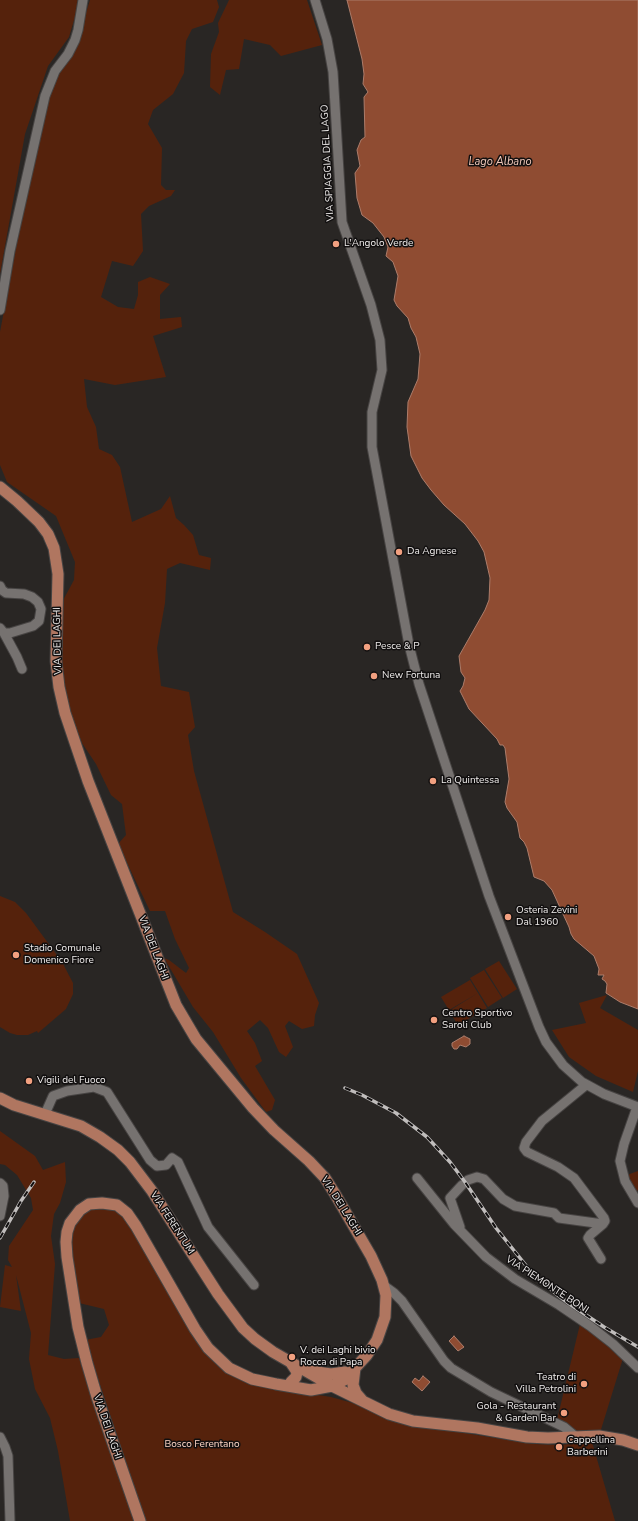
<!DOCTYPE html>
<style>
body{margin:0}
canvas{display:block;background:#292624}
</style>
<canvas width="638" height="1521"></canvas>
<script>
const g = document.querySelector('canvas').getContext('2d');
g.lineJoin = 'round';
function fillPath(path, color) {
  g.fillStyle = color;
  g.fill(path, 'evenodd');
}
function toPath(rows) {
  const path = new Path2D();
  for (const r of rows) {
    path.moveTo(r[0], r[1]);
    for (let i = 2; i < r.length; i += 2) path.lineTo(r[i], r[i + 1]);
  }
  return path;
}
function stroke(path, color, width, dash) {
  g.strokeStyle = color;
  g.lineWidth = width;
  g.lineCap = dash ? 'butt' : 'round';
  g.setLineDash(dash || []);
  g.stroke(path);
}
function drawText(font, color, halo, rows, align = 'center') {
  g.font = font + ' "Nunito Sans",sans-serif';
  g.lineWidth = 3;
  g.setLineDash([]);
  g.textBaseline = 'middle';
  g.strokeStyle = halo;
  g.fillStyle = color;
  for (const [text, x, y, turn = 0] of rows) {
    g.save();
    g.translate(x, y);
    g.rotate((+turn || 0) * Math.PI / 180);
    g.textAlign = isNaN(turn) ? turn : align;
    if (halo) g.strokeText(text, 0, 0);
    g.fillText(text, 0, 0);
    g.restore();
  }
}
const green = toPath([
 [0,0,80,0,69,37,48,66,25,134,0,274],
 [90,0,217,0,219,7,213,22,192,29,186,41,184,73,173,94,153,110,148,124,162,148,161,185,166,190,175,190,171,196,149,206,141,214,143,251,133,266,112,261,101,297,118,307,134,309,138,295,138,282,150,277,170,284,160,295,160,319,181,317,182,327,153,336,166,377,115,385,84,379,87,407,96,427,99,449,112,455,120,467,132,522,161,509,170,496,176,518,184,525,193,535,199,555,211,558,210,570,180,563,167,569,165,603,157,648,161,686,189,692,195,727,188,735,194,771,233,912,265,932,297,954,319,1003,315,1015,314,1026,302,1029,289,1021,285,1026,293,1047,286,1057,279,1052,268,1028,260,1020,247,1031,255,1043,262,1061,255,1066,275,1100,272,1110,266,1112,241,1078,213,1032,193,1007,164,958,169,960,186,973,189,968,175,939,165,911,150,911,118,844,126,835,122,804,111,795,96,764,82,743,72,717,62,683,60,648,61,604,74,580,75,562,56,516,7,482,0,465,0,332,24,205,49,91,83,22],
 [229,0,307,0,322,45,281,56,270,45,244,39,239,69,226,70,220,95,210,87,211,54,219,32,218,23],
 [0,896,15,902,26,913,62,962,73,983,73,994,66,1009,38,1033,37,1031,28,1035,17,1035,10,1033,0,1027],
 [499,961,517,989,503,998,485,969],
 [484,970,502,998,488,1007,470,978],
 [470,980,478,993,449,1010,441,997],
 [478,993,487,1008,458,1025,449,1011],
 [607,995,600,1008,638,1030,638,1071,633,1092,596,1076,569,1057,552,1030,586,1023,579,1003],
 [0,1131,35,1156,43,1170,65,1162,66,1182,60,1203,54,1214,51,1236,55,1264,48,1355,64,1359,79,1358,136,1521,70,1521,58,1451,50,1418,35,1389,29,1359,31,1333,16,1275,21,1311,0,1307,5,1265,12,1267,8,1260,9,1246,33,1210,31,1198,17,1175,5,1165,0,1164],
 [638,1171,638,1190,635,1193,629,1181,627,1175],
 [94,1205,122,1211,228,1373,248,1384,331,1397,367,1407,402,1423,533,1444,560,1445,592,1442,615,1521,146,1521,85,1340,101,1337,109,1325,104,1309,79,1303,68,1252,73,1222],
 [581,1320,624,1355,599,1436,576,1437,556,1424]
]);
const water = toPath([
 [347,0,638,0,638,1009,620,1002,606,993,607,984,605,981,602,979,604,975,598,975,599,969,594,956,574,939,571,934,569,927,552,890,544,881,534,877,527,848,524,842,520,838,517,822,507,808,505,802,509,779,505,748,503,745,500,745,497,739,469,709,460,691,463,686,465,678,461,672,459,656,485,610,489,600,490,578,484,552,478,541,465,524,444,505,431,490,422,478,411,456,407,427,408,402,418,379,420,354,416,337,411,328,408,318,397,306,394,300,398,276,393,262,386,256,388,247,384,237,373,223,362,215,357,198,355,173,360,166,357,150,361,140,365,137,364,97,368,92,363,84,364,74,362,59,347,0],
 [464,1036,470,1039,470,1044,466,1047,460,1045,457,1049,454,1049,452,1046,452,1043,464,1036],
 [454,1336,464,1347,458,1351,449,1341,454,1336],
 [423,1376,430,1382,422,1391,412,1382,415,1378,419,1381,423,1376]
]);
const minor = toPath([
 [315,0,327,39,333,72,342,222,371,305,380,340,382,370,372,412,372,447,409,645,419,684,489,896,539,1027,546,1042,563,1065,582,1082,604,1094,638,1107],
 [0,310,10,251,45,96,55,71,68,54,75,40,78,30,83,0],
 [0,586,2,590,6,593,24,594,32,597,38,602,41,609,39,621,33,626,10,633,4,633,0,628],
 [4,633,17,657,22,669],
 [637,1107,624,1144,620,1161,625,1181,638,1203],
 [45,1114,53,1096,67,1091,94,1087,107,1092,150,1160,157,1166,166,1165,172,1158,178,1162,208,1227,254,1285],
 [417,1178,454,1224,486,1257,515,1279,559,1305,590,1326,613,1344,638,1368],
 [468,1180,477,1177,484,1179,503,1199,515,1206,554,1213,559,1218,603,1224,605,1221,604,1218,574,1178,558,1167,527,1152,524,1148,526,1142,542,1121,586,1085],
 [0,1183,3,1186,4,1196,0,1216],
 [460,1227,450,1198,462,1185],
 [601,1259,588,1238,590,1235,603,1224],
 [383,1285,394,1293,402,1301,444,1361,451,1368,491,1392,564,1427,576,1437],
 [0,1437,5,1447,8,1456,10,1521]
]);
const major = toPath([
 [0,487,17,501,39,522,48,534,54,548,58,574,56,661,59,687,65,713,88,781,176,1005,196,1039,253,1108,274,1130,309,1161,325,1178,335,1194,371,1256,382,1280,386,1295,385,1317,377,1340,367,1355,344,1380,332,1386,311,1390,276,1384,252,1379,229,1368,208,1348,195,1329,136,1226,127,1213,117,1205,102,1203,89,1204,80,1210,70,1223,67,1232,66,1242,67,1257,78,1327,87,1363,97,1397,140,1521],
 [0,1098,14,1105,81,1126,100,1137,118,1150,130,1162,152,1191,218,1294,243,1328,255,1339,273,1352,332,1386,389,1414,413,1421,477,1428,527,1437,548,1438,599,1436,623,1440,638,1445],
 [291,1363,297,1372,296,1377,291,1382],
 [355,1368,353,1385,356,1393,362,1400],
 [310,1371,331,1374,345,1372]
]);
const rail = toPath([
 [345,1088,362,1095,396,1113,427,1137,450,1162,465,1182,496,1228,528,1268,555,1293,571,1305,604,1327,638,1347],
 [0,1238,21,1201,34,1182]
]);
const markers = [
 [336,244,4,"#f2a080"],
 [399,552,4,"#f2a080"],
 [367,647,4,"#f2a080"],
 [374,676,4,"#f2a080"],
 [433,781,4,"#f2a080"],
 [508,917,4,"#f2a080"],
 [16,955,4,"#f2a080"],
 [434,1020,4,"#f2a080"],
 [29,1081,4,"#f2a080"],
 [292,1357,4,"#f2a080"],
 [584,1384,4,"#f2a080"],
 [564,1413,4,"#f2a080"],
 [559,1447,4,"#f2a080"]
];
const streetNames = [
 ["VIA SPIAGGIA DEL LAGO",328,163,-93],
 ["VIA DEI LAGHI",58,641,-91],
 ["VIA DEI LAGHI",153,948,69],
 ["VIA DEI LAGHI",341,1206,58],
 ["VIA FERENTUM",172,1223,57],
 ["VIA PIEMONTE BONI",547,1285,33],
 ["VIA DEI LAGHI",107,1427,71]
];
const poiNames = [
 ["L'Angolo Verde",344,244],
 ["Da Agnese",407,552],
 ["Pesce & P",375,647],
 ["New Fortuna",382,676],
 ["La Quintessa",441,781],
 ["Osteria Zevini",516,911],
 ["Dal 1960",516,923],
 ["Stadio Comunale",24,949],
 ["Domenico Fiore",24,961],
 ["Centro Sportivo",442,1014],
 ["Saroli Club",442,1026],
 ["Vigili del Fuoco",37,1081],
 ["V. dei Laghi bivio",300,1351],
 ["Rocca di Papa",300,1363],
 ["Teatro di",576,1378,"right"],
 ["Villa Petrolini",576,1390,"right"],
 ["Gola - Restaurant",556,1407,"right"],
 ["& Garden Bar",556,1419,"right"],
 ["Cappellina",567,1441],
 ["Barberini",567,1453]
];
const parkNames = [
 ["Bosco Ferentano",202,1445]
];
const waterNames = [
 ["Lago Albano",500,162]
];
fillPath(green, '#55220c');
fillPath(water, '#8f4c32');
stroke(water, '#ac7c6a', 1);
stroke(minor, '#474443', 11);
stroke(major, '#474443', 13);
stroke(minor, '#767270', 9);
stroke(major, '#b07660', 11);
stroke(rail, '#c0bdbc', 3.5);
stroke(rail, '#110f0f', 2, [6]);
for (const [x, y, r, color] of markers) {
  const dot = new Path2D();
  dot.arc(x, y, r, 0, 2 * Math.PI);
  g.fillStyle = color;
  g.fill(dot);
  stroke(dot, '#110f0f', 1.5);
}
drawText('10px', '#f0edec', '#110f0f', streetNames);
drawText('10px', '#f0edec', '#110f0f', poiNames, 'left');
drawText('10px', '#ffd6c6', '#110f0f', parkNames);
drawText('italic 11px', '#f2c9ba', '#110f0f', waterNames);
</script>
